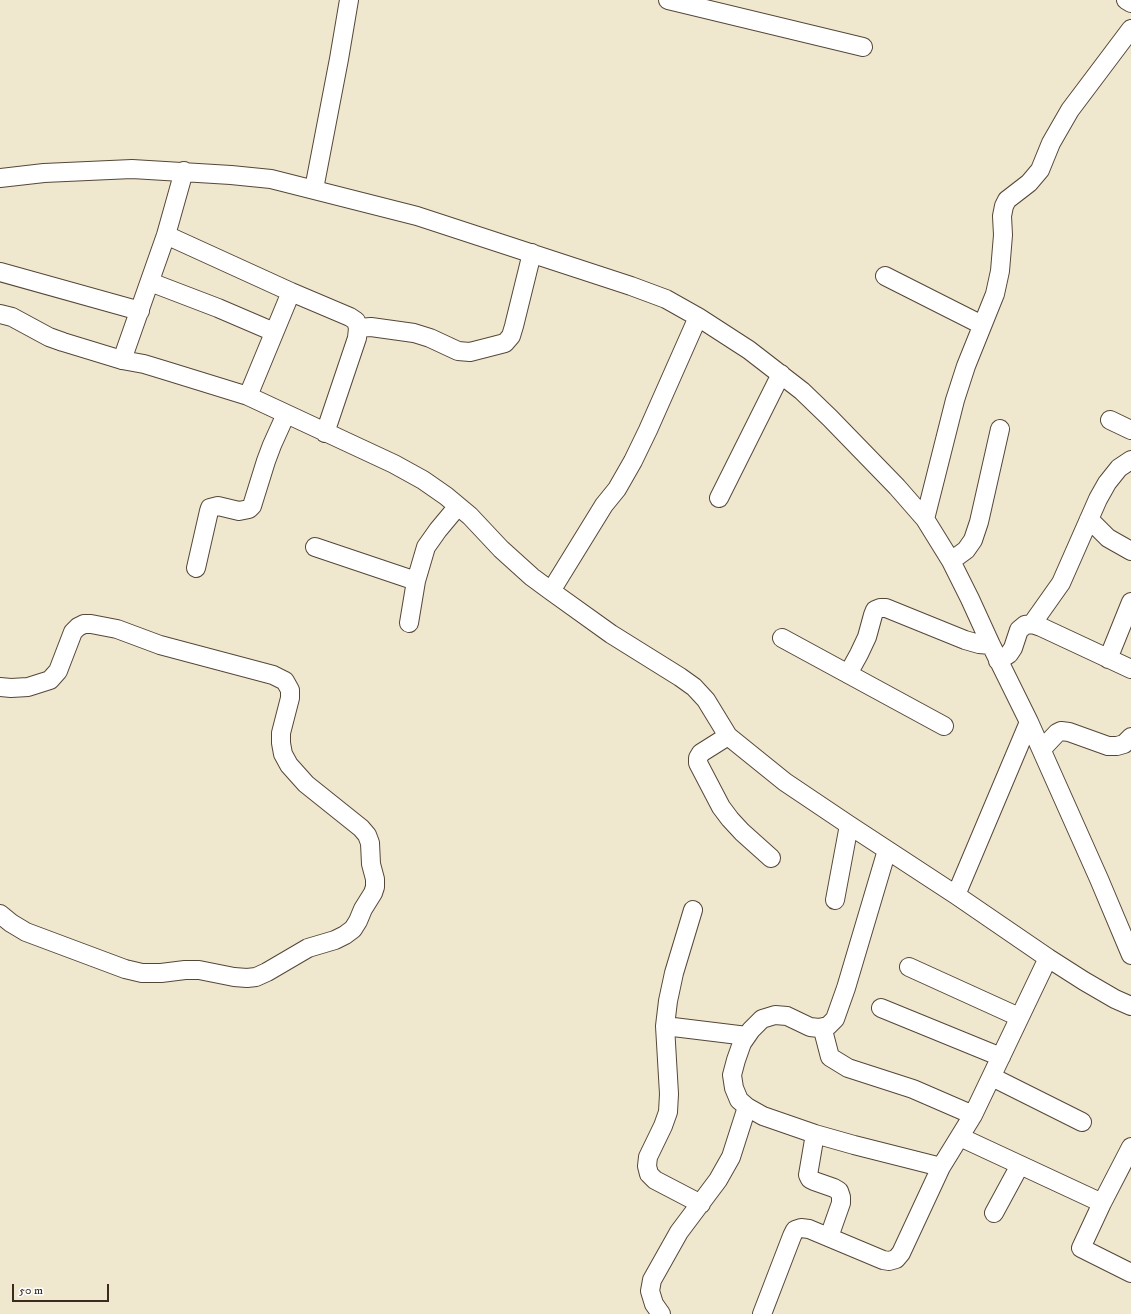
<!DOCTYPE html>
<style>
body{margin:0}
#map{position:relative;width:1131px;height:1314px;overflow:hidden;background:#efe8ce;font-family:"IM FELL DW Pica",serif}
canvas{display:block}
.scale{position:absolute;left:12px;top:1284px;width:97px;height:18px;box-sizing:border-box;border:2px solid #3b2a1e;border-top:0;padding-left:5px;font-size:12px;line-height:14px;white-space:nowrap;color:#3b2a1e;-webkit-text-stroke:3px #fff;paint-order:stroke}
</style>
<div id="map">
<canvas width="1131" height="1314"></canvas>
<div class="scale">50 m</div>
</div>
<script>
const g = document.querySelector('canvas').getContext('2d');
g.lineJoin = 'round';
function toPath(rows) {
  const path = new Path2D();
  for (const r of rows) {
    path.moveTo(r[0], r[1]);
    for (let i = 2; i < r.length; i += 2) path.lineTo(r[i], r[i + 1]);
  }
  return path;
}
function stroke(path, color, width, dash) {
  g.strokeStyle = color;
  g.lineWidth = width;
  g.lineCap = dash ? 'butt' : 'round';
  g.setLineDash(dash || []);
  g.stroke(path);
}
const minor = toPath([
 [668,0,863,47],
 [1126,0,1131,3],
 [0,178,44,173,132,169,231,175,271,179,417,216,631,286,666,299,698,317,749,350,802,391,830,418,897,487,925,519,951,561,970,599,991,645,1029,722,1099,879,1131,955],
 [314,189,339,59,349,0],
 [166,235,291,292,350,317,356,321,358,328,357,338,325,433],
 [0,272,140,311],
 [885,276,982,325],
 [150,282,218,308,274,332],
 [0,314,12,317,49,337,63,342,122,360,144,364,167,371,248,396,394,464,423,480,446,496,470,516,501,549,532,577,551,591,611,634,680,677,694,687,706,700,728,736,785,782,849,825,956,895,1048,958,1084,981,1115,999,1131,1006],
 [358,328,371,327,414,333,430,338,458,351,470,352,505,343,511,336,514,326,532,253],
 [122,360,166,235,184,171],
 [248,396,291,292],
 [1110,420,1131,430],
 [719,498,781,374],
 [925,519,955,400,966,366,995,294,1000,271,1003,235,1002,216,1004,206,1007,200,1029,183,1040,170,1051,143,1070,110,1131,29],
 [1089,519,1108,538,1131,551],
 [315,547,416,581],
 [951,561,966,550,973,540,979,522,1000,429],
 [196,568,209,511,210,508,218,506,239,511,249,509,252,506,266,461,272,445,286,414],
 [551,591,604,505,617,489,633,461,648,430,698,317],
 [409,623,416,581,426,547,438,530,458,506],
 [1032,624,1061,583,1098,499,1107,483,1119,468,1131,460],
 [782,638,944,726],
 [1108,659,1131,602],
 [998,661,1009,654,1013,648,1019,630,1025,625,1032,624,1041,627,1131,669],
 [848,674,859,654,867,637,873,615,875,610,880,608,886,608,965,640,979,644,991,645],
 [0,687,11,688,28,687,50,680,58,671,73,632,78,627,84,624,91,624,117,629,160,645,273,675,285,681,290,690,290,698,281,733,281,743,283,754,289,765,306,784,361,828,367,835,370,843,371,864,375,879,375,887,373,893,363,909,358,921,353,929,345,935,335,940,308,948,267,972,256,977,247,978,234,977,199,970,185,970,161,973,142,973,125,969,26,932,11,923,0,914],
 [728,736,701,753,698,758,698,763,721,807,730,819,742,832,771,858],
 [1042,749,1057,733,1061,731,1069,732,1108,746,1117,746,1124,744,1131,737],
 [887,850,846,988,835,1019,828,1026,819,1028,810,1027,787,1016,775,1015,762,1019,751,1030,742,1043,736,1060,732,1075,734,1088,739,1100,747,1107,763,1116,815,1134,854,1145,941,1167],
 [956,895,1029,722],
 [835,900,849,825],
 [693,910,674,973,668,1001,665,1026,669,1094,668,1112,663,1126,648,1157,647,1166,649,1174,655,1180,701,1204],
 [909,967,1019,1017],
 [881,1008,1001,1057],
 [665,1026,747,1036],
 [824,1034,830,1057,848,1068,913,1089,973,1115],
 [992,1077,1082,1122],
 [815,1134,808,1175,810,1179,814,1181,834,1188,839,1191,841,1197,841,1203,829,1237],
 [960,1137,1102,1203],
 [1131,1147,1102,1203,1081,1248,1131,1273],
 [994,1213,1020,1165],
 [661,1314,654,1304,650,1291,652,1280,679,1232,718,1180,731,1157,747,1107],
 [762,1314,792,1236,795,1230,801,1228,809,1229,883,1260,889,1261,896,1259,901,1253,941,1167,973,1115,1048,958]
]);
stroke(minor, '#564638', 20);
stroke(minor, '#fff', 18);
</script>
